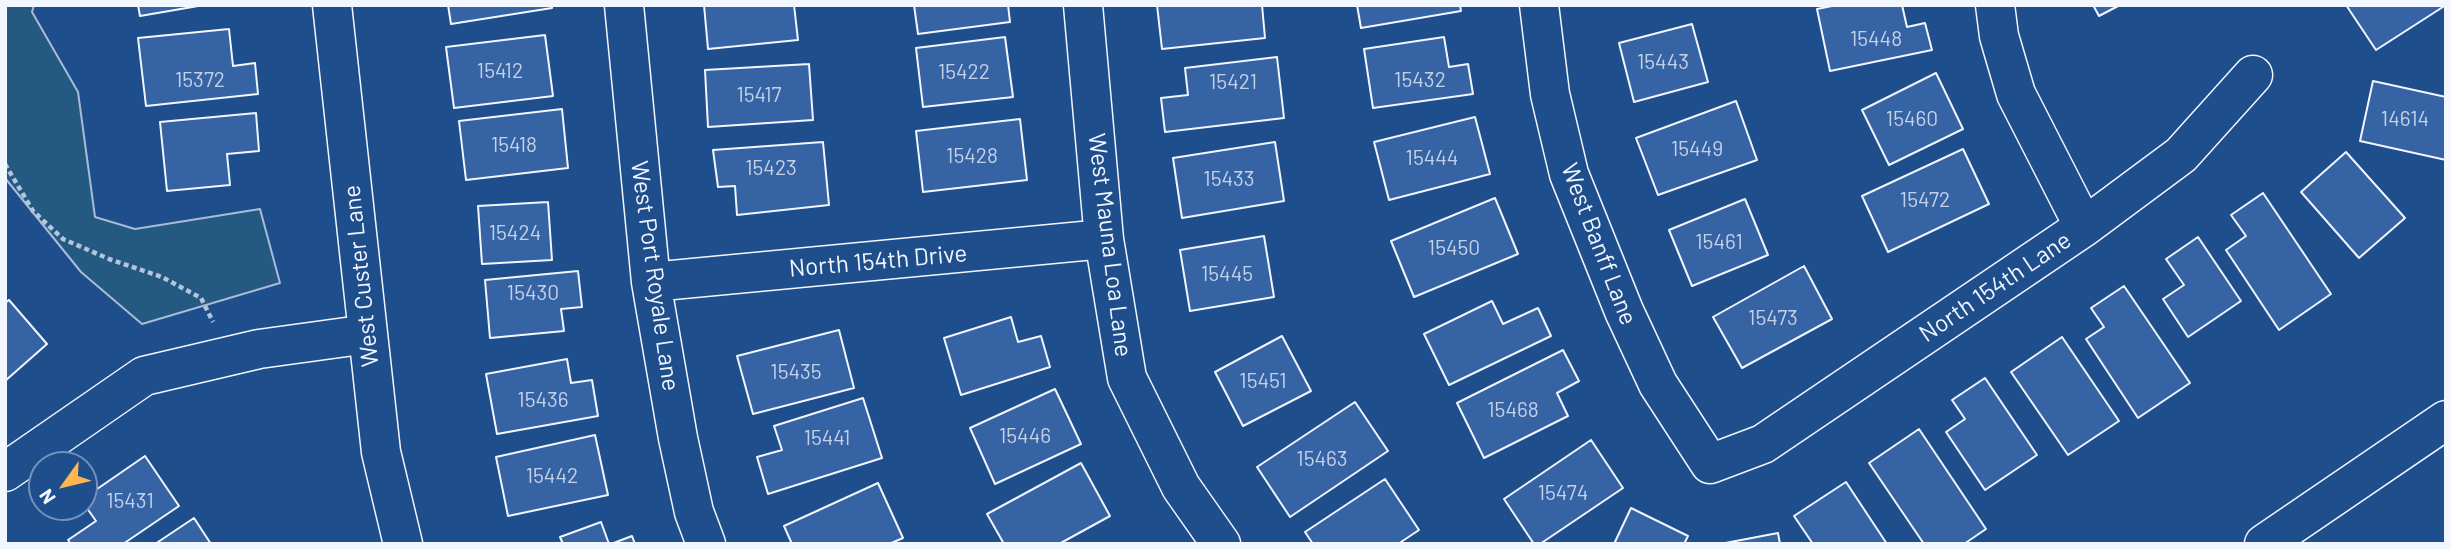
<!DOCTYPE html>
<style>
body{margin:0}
#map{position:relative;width:2451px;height:549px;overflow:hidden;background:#1f4e8c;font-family:Barlow,sans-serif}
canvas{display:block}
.frame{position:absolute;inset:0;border:7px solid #f2f6ff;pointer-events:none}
.north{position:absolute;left:28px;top:451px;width:70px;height:70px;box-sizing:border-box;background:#1f4e8c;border:2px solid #7391ba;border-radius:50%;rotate:236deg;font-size:19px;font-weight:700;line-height:28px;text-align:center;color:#f2f6ff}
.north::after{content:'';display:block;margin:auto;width:24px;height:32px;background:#ffb74d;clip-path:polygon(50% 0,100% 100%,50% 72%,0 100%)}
</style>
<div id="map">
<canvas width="2451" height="549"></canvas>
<div class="frame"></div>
<div class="north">N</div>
</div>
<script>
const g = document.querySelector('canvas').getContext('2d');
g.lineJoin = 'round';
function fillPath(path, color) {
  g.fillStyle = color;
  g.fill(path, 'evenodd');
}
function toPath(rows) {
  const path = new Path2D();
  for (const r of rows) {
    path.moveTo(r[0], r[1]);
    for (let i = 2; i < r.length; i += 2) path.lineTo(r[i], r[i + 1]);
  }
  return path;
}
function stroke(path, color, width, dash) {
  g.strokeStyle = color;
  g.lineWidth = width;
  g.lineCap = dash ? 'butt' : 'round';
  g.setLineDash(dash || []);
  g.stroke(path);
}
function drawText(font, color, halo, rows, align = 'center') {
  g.font = font + ' Barlow,sans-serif';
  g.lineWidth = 5;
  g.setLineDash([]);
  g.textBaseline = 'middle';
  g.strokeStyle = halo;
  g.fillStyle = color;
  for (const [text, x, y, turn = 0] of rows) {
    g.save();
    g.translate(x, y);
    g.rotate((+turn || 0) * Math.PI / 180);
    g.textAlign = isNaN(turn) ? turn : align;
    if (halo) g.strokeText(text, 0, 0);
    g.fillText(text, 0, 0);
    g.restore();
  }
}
const green = toPath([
 [5,5,34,5,32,12,78,92,95,217,135,229,260,209,280,283,142,324,81,272,5,178,5,5]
]);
const building = toPath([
 [138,5,204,5,140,16,138,5],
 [448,5,552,5,552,8,451,24,448,5],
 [704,5,794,5,798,40,708,49,704,5],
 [914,5,1008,5,1010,22,918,34,914,5],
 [1157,5,1262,5,1265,38,1162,49,1157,5],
 [1357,5,1460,5,1461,11,1361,28,1357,5],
 [1837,5,1902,5,1907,27,1925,23,1932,50,1830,71,1817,9,1837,5],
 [2093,5,2120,5,2099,16,2093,5],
 [2346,5,2446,5,2376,50,2346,5],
 [1692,24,1708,82,1634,102,1619,43,1692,24],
 [229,29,233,66,255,63,258,94,146,106,138,38,229,29],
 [545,35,553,96,454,108,446,47,545,35],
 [1005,37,1013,97,923,107,916,48,1005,37],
 [1444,37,1449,67,1468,64,1473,94,1373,108,1364,49,1444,37],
 [1277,57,1284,118,1165,132,1161,98,1188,95,1185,68,1277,57],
 [809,64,813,120,708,127,705,70,809,64],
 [1936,73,1963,129,1889,165,1862,110,1936,73],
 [2373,81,2446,97,2446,160,2360,141,2373,81],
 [1736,101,1757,160,1658,195,1636,138,1736,101],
 [562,109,568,168,466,180,459,121,562,109],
 [256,113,259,151,227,154,230,185,167,191,160,122,256,113],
 [1475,117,1490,174,1389,200,1374,142,1475,117],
 [1020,119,1027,180,923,192,916,131,1020,119],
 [823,142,829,205,737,215,735,186,718,187,713,150,823,142],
 [1275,142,1284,201,1182,218,1173,158,1275,142],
 [1963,149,1989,204,1888,252,1862,196,1963,149],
 [2346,152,2405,218,2359,258,2301,192,2346,152],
 [2263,193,2331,294,2279,330,2226,250,2246,236,2231,215,2263,193],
 [1495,198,1518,254,1414,297,1391,241,1495,198],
 [1745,199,1768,255,1692,286,1669,230,1745,199],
 [548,202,552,260,482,264,478,206,548,202],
 [1264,236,1274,297,1190,311,1180,250,1264,236],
 [2198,237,2241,301,2188,337,2163,299,2184,285,2166,259,2198,237],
 [1804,266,1832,319,1742,368,1713,317,1804,266],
 [578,271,582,307,561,309,564,331,490,338,485,280,578,271],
 [2124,286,2190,383,2138,418,2086,339,2104,327,2091,308,2124,286],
 [9,300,47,344,5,381,5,303,9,300],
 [1492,301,1503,324,1538,308,1551,336,1449,385,1424,334,1492,301],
 [1011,317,1018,342,1041,336,1050,367,961,395,944,338,1011,317],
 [839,330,854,388,753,414,737,356,839,330],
 [1282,336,1311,391,1243,426,1215,372,1282,336],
 [2062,337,2119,421,2068,455,2011,372,2062,337],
 [1563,350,1579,381,1557,393,1568,416,1484,458,1457,403,1563,350],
 [567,359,571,383,592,380,598,416,497,434,486,374,567,359],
 [1985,378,2037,455,1985,490,1946,432,1965,419,1952,400,1985,378],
 [1055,389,1081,444,995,484,970,428,1055,389],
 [863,398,882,458,768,494,757,457,782,450,774,426,863,398],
 [1355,402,1388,451,1290,517,1257,467,1355,402],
 [1919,429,1986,529,1964,544,1924,544,1869,463,1919,429],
 [595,435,608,495,508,516,496,457,595,435],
 [1591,440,1623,488,1540,544,1534,544,1504,499,1591,440],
 [145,456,179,506,123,544,71,544,68,540,96,521,84,504,84,498,145,456],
 [1081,463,1110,516,1059,544,1004,544,987,514,1081,463],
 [1385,479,1419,530,1398,544,1313,544,1305,532,1385,479],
 [1846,482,1887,544,1813,544,1794,516,1846,482],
 [878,483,903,538,889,544,792,544,784,526,878,483],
 [1631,508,1688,536,1684,544,1614,544,1631,508],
 [194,518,211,544,155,544,194,518],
 [601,522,609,544,563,544,560,537,601,522],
 [1778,533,1780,544,1720,544,1778,533],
 [632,536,635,544,611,544,632,536]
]);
const path = toPath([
 [5,164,33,211,63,239,109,259,162,277,201,298,213,322]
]);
const minor = toPath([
 [332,5,381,452,403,544],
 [624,5,651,282,678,438,694,512,706,544],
 [1083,5,1104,239,1127,378,1181,487,1221,544],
 [1539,5,1550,94,1569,174,1624,311,1658,384,1710,464,1763,444,2084,227,2181,155,2253,75],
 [1995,5,1999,36,2016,94,2084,227],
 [651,282,1104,239],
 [5,472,144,376,259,349,368,334]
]);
const major = toPath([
 [2264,544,2446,420]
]);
const numberNames = [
 ["15448",1876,39],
 ["15443",1663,62],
 ["15412",500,71],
 ["15422",964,72],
 ["15372",200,80],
 ["15432",1420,80],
 ["15421",1233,82],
 ["15417",759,95],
 ["15460",1912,119],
 ["14614",2405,119],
 ["15418",514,145],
 ["15449",1697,149],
 ["15428",972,156],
 ["15444",1432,158],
 ["15423",771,168],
 ["15433",1229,179],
 ["15472",1925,200],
 ["15424",515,233],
 ["15461",1719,242],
 ["15450",1454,248],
 ["15445",1227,274],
 ["15430",533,293],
 ["15473",1773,318],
 ["15435",796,372],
 ["15451",1263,381],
 ["15436",543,400],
 ["15468",1513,410],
 ["15446",1025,436],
 ["15441",827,438],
 ["15463",1322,459],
 ["15442",552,476],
 ["15474",1563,493],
 ["15431",130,501]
];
const streetNames = [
 ["West Banff Lane",1599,244,69],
 ["West Mauna Loa Lane",1110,245,83],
 ["North 154th Drive",878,261,-5],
 ["West Custer Lane",361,276,-96],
 ["West Port Royale Lane",655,276,82],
 ["North 154th Lane",1995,287,-34]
];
fillPath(green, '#245a82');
stroke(green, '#a8bbd7', 2);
fillPath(building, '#3563a3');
stroke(building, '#f2f6ff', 2);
stroke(minor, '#f2f6ff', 41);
stroke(major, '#f2f6ff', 41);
stroke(path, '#b3c4dc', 4.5, [5, 3.5]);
stroke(minor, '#1f4e8c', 38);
stroke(major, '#1f4e8c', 38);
drawText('21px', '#c3d1e8', null, numberNames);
drawText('24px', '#f2f6ff', '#1f4e8c', streetNames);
</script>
